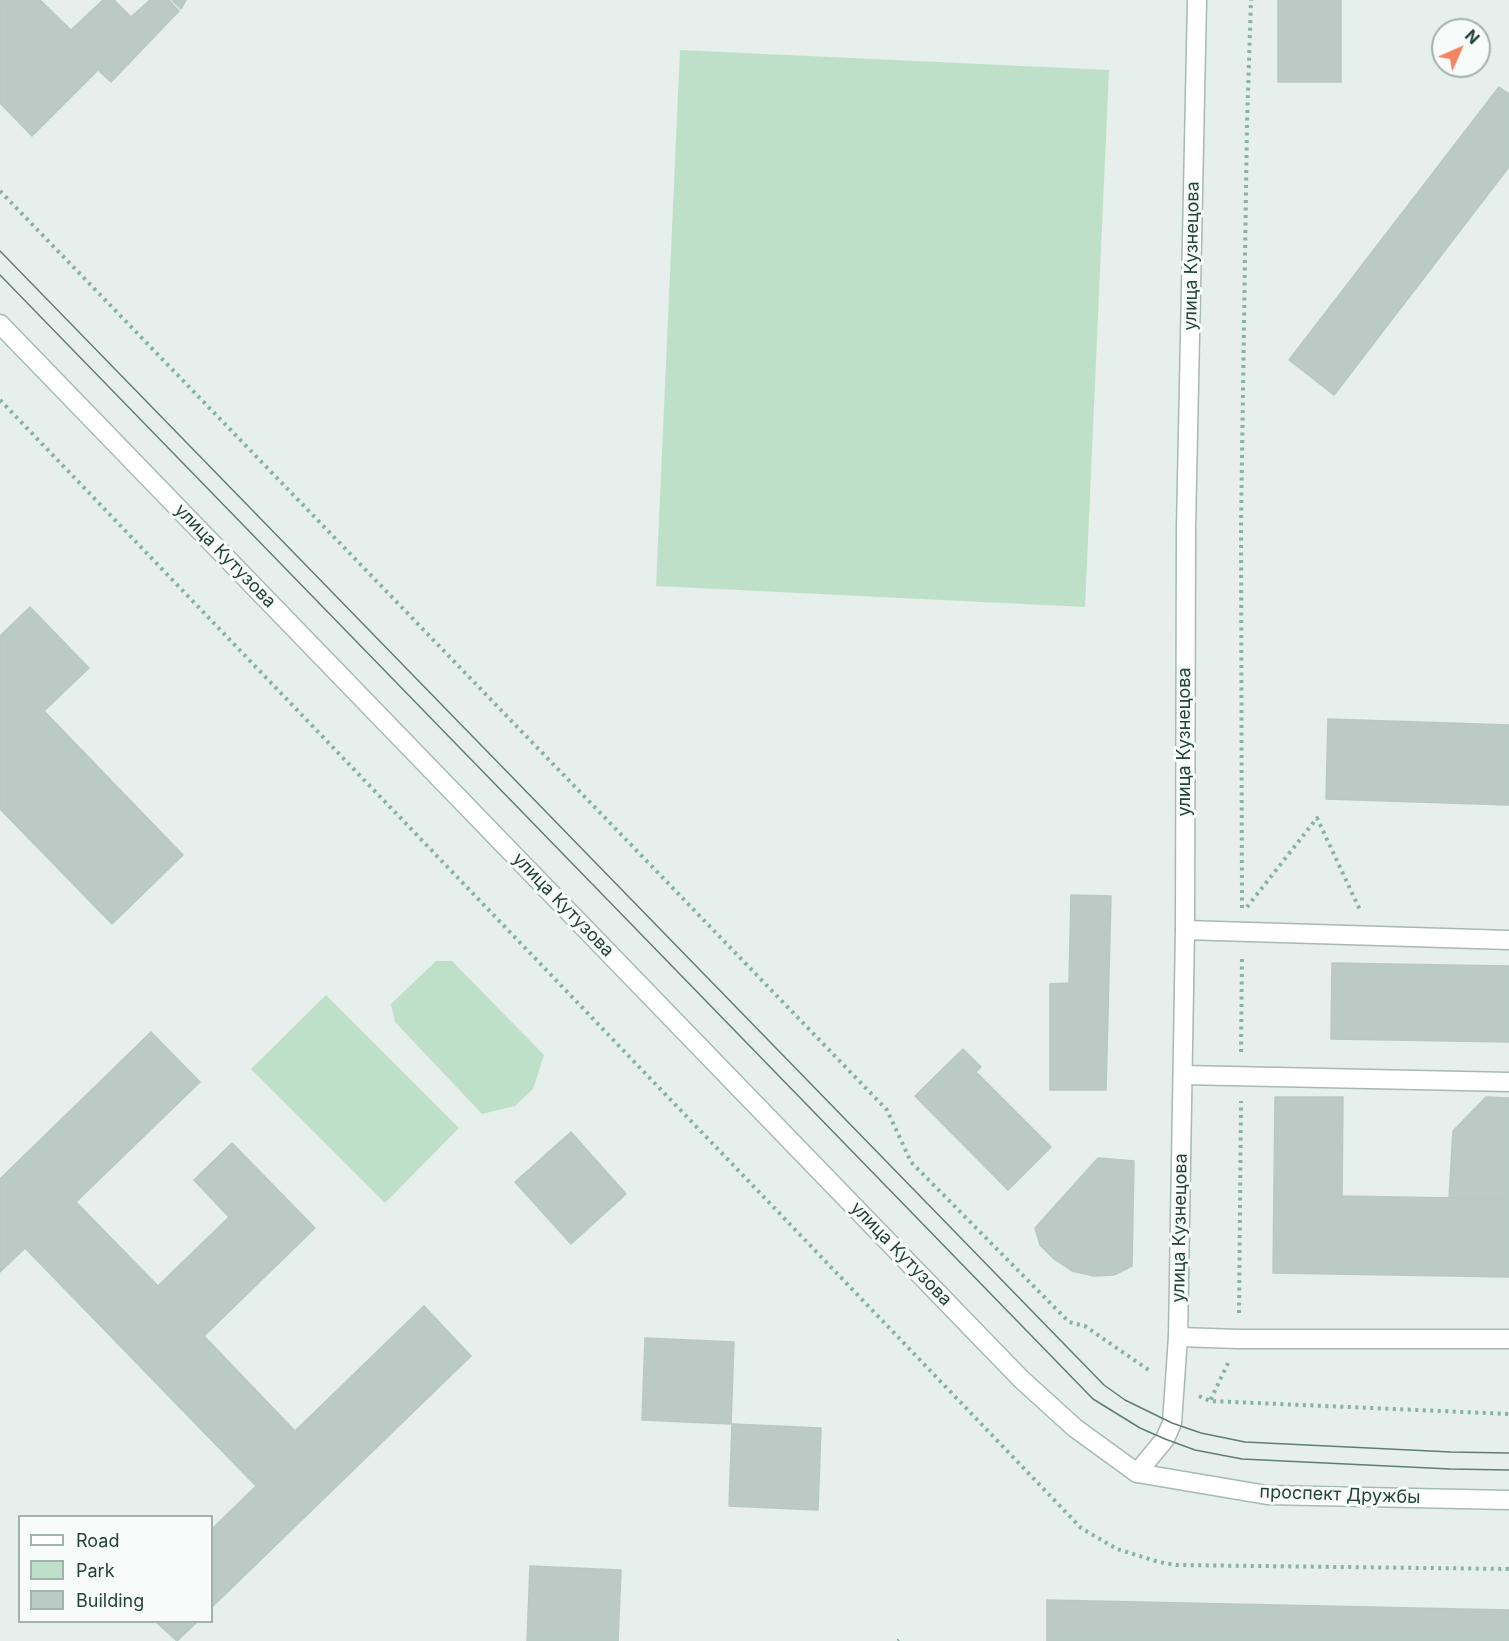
<!DOCTYPE html>
<meta charset="utf-8">
<style>
body{margin:0}
#map{position:relative;width:1509px;height:1641px;overflow:hidden;background:#e6efeb;font-family:Inter,sans-serif}
canvas{display:block}
.legend{position:absolute;left:18px;top:1515px;width:195px;height:108px;box-sizing:border-box;background:#f7fbf9;border:2px solid #a3b1ad;margin:0;padding:8px 10px;list-style:none;font-size:18px;color:#24423a}
.legend li{display:flex;align-items:center;gap:12px;height:30px}
.legend b{width:30px;border:2px solid #a3b1ad}
.north{position:absolute;left:1431px;top:18px;width:60px;height:60px;box-sizing:border-box;background:#f7fbf9;border:2px solid #a3b1ad;border-radius:50%;rotate:45deg;font-size:16px;font-weight:700;line-height:24px;text-align:center;color:#24423a}
.north::after{content:'';display:block;margin:auto;width:21px;height:27px;background:#f4845f;clip-path:polygon(50% 0,100% 100%,50% 72%,0 100%)}
</style>
<div id="map">
<canvas width="1509" height="1641"></canvas>
<ul class="legend">
<li><b style="height:8px;background:#fff"></b>Road</li>
<li><b style="height:16px;background:#bfe0c8"></b>Park</li>
<li><b style="height:16px;background:#bbcac4"></b>Building</li>
</ul>
<div class="north">N</div>
</div>
<script>
const g = document.querySelector('canvas').getContext('2d');
g.lineJoin = 'round';
function fillPath(path, color) {
  g.fillStyle = color;
  g.fill(path, 'evenodd');
}
function toPath(rows) {
  const path = new Path2D();
  for (const r of rows) {
    path.moveTo(r[0], r[1]);
    for (let i = 2; i < r.length; i += 2) path.lineTo(r[i], r[i + 1]);
  }
  return path;
}
function stroke(path, color, width, dash) {
  g.strokeStyle = color;
  g.lineWidth = width;
  g.lineCap = dash ? 'butt' : 'round';
  g.setLineDash(dash || []);
  g.stroke(path);
}
function drawText(font, color, halo, rows, align = 'center') {
  g.font = font + ' Inter,sans-serif';
  g.lineWidth = 6;
  g.setLineDash([]);
  g.textBaseline = 'middle';
  g.strokeStyle = halo;
  g.fillStyle = color;
  for (const [text, x, y, turn = 0] of rows) {
    g.save();
    g.translate(x, y);
    g.rotate((+turn || 0) * Math.PI / 180);
    g.textAlign = isNaN(turn) ? turn : align;
    if (halo) g.strokeText(text, 0, 0);
    g.fillText(text, 0, 0);
    g.restore();
  }
}
const green = toPath([
 [680,50,1109,70,1085,607,656,586],
 [436,961,452,961,544,1055,533,1089,515,1106,482,1114,395,1022,391,1004],
 [326,995,459,1128,385,1203,251,1069]
]);
const building = toPath([
 [0,0,40,0,71,30,103,0,114,0,131,17,150,0,169,0,179,11,111,82,98,70,32,136,0,103,0,0],
 [172,0,186,0,181,9,172,0],
 [1278,0,1341,0,1341,82,1278,82,1278,0],
 [1499,87,1509,94,1509,167,1334,395,1289,360,1499,87],
 [30,607,89,668,44,711,183,855,112,924,0,809,0,636,30,607],
 [1328,719,1509,725,1509,805,1326,799,1328,719],
 [1071,895,1111,896,1106,1090,1050,1090,1050,984,1069,983,1071,895],
 [1332,963,1509,966,1509,1042,1331,1039,1332,963],
 [151,1032,200,1082,76,1202,158,1286,229,1217,194,1180,232,1143,315,1228,204,1336,295,1431,424,1306,471,1356,212,1607,212,1529,256,1486,25,1248,0,1272,0,1179,151,1032],
 [963,1049,981,1067,976,1072,1051,1147,1008,1190,915,1096,963,1049],
 [1275,1097,1343,1097,1342,1196,1509,1199,1509,1277,1273,1273,1275,1097],
 [1486,1097,1509,1098,1509,1199,1449,1198,1453,1131,1486,1097],
 [571,1132,626,1194,571,1244,515,1182,571,1132],
 [1098,1158,1134,1161,1132,1266,1114,1275,1094,1276,1072,1271,1054,1259,1040,1245,1035,1228,1098,1158],
 [645,1338,734,1342,731,1424,642,1420,645,1338],
 [732,1424,821,1428,818,1510,729,1506,732,1424],
 [530,1566,621,1570,618,1641,527,1641,530,1566],
 [1047,1600,1509,1610,1509,1641,1047,1641,1047,1600],
 [156,1622,197,1622,177,1641,156,1622]
]);
const path = toPath([
 [0,191,887,1110,911,1162,1069,1322,1085,1326,1150,1371],
 [0,400,1081,1528,1117,1549,1159,1562,1176,1565,1509,1569],
 [1247,907,1317,818,1360,910],
 [1242,908,1241,525,1247,123,1251,0],
 [1241,1052,1242,957],
 [1239,1313,1241,1101],
 [1228,1363,1210,1401,1509,1414],
 [1199,1396,1210,1401],
 [898,1641,899,1640]
]);
const service = toPath([
 [1185,930,1509,940],
 [1183,1075,1509,1082],
 [1178,1337,1239,1339,1509,1339]
]);
const minor = toPath([
 [1137,1473,1165,1439,1172,1423,1178,1337,1185,930,1186,528,1197,0]
]);
const secondary = toPath([
 [0,324,1021,1379,1075,1428,1137,1473,1267,1495,1509,1500]
]);
const tram = toPath([
 [0,251,1104,1385,1125,1400,1172,1423,1201,1433,1245,1442,1451,1452,1509,1453],
 [0,275,1093,1399,1140,1428,1165,1439,1195,1450,1242,1459,1450,1469,1509,1470]
]);
const streetNames = [
 ["улица Кузнецова",1192,256,-89],
 ["улица Кутузова",225,556,46],
 ["улица Кузнецова",1185,742,-90],
 ["улица Кутузова",563,905,46],
 ["улица Кузнецова",1180,1228,-89],
 ["улица Кутузова",901,1254,46],
 ["проспект Дружбы",1340,1495,2]
];
fillPath(green, '#bfe0c8');
fillPath(building, '#bbcac4');
stroke(building, '#b8c9c2', 1.5);
stroke(service, '#a8b8b2', 21);
stroke(minor, '#a8b8b2', 21);
stroke(secondary, '#a4bbb3', 21);
stroke(path, '#86b3a5', 4, [3, 4.5]);
stroke(service, '#fff', 18);
stroke(minor, '#fff', 18);
stroke(secondary, '#fff', 18);
stroke(tram, '#5f7d75', 1.5);
drawText('18px', '#24423a', '#f7fbf9', streetNames);
</script>
